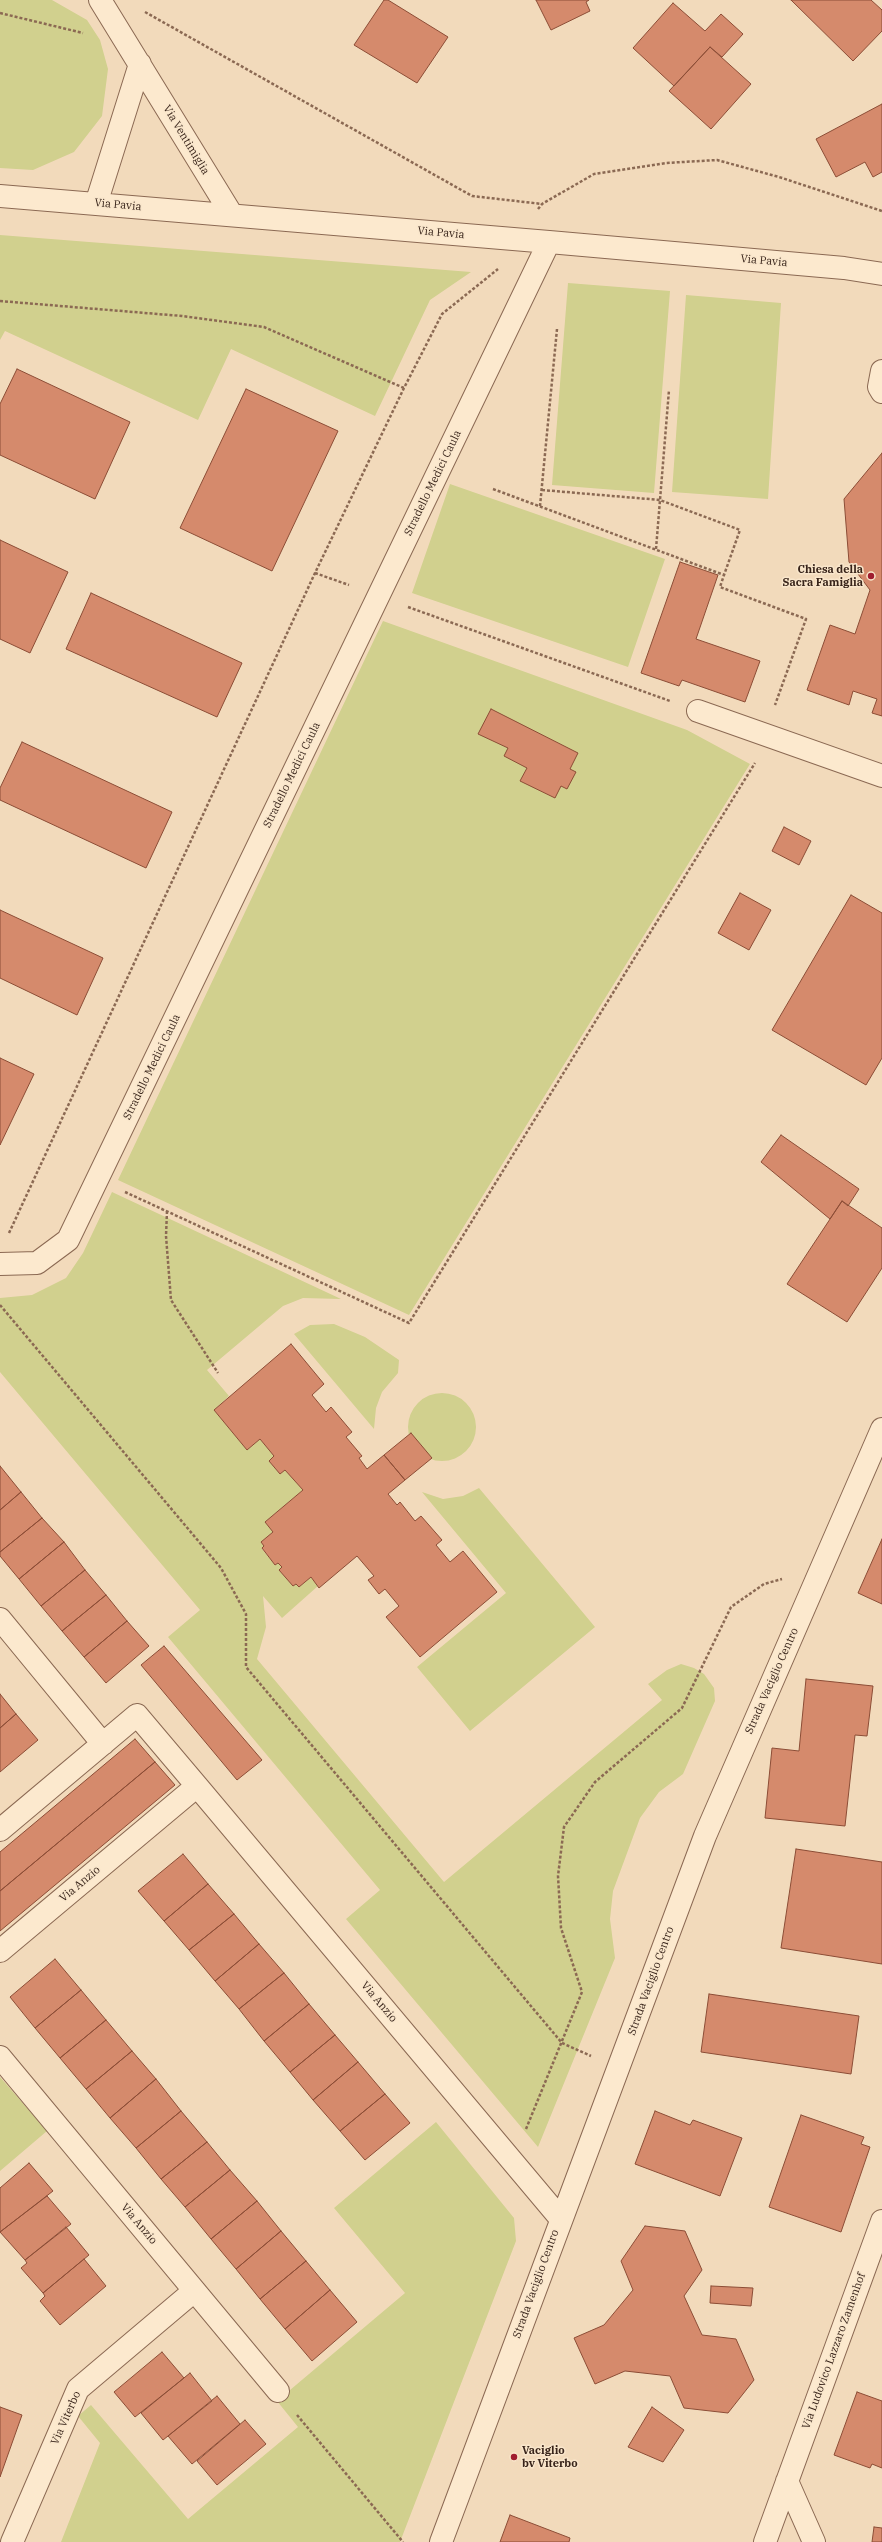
<!DOCTYPE html>
<style>
body{margin:0}
canvas{display:block;background:#f2dabb}
</style>
<canvas width="882" height="2542"></canvas>
<script>
const g = document.querySelector('canvas').getContext('2d');
g.lineJoin = 'round';
function fillPath(path, color) {
  g.fillStyle = color;
  g.fill(path, 'evenodd');
}
function toPath(rows) {
  const path = new Path2D();
  for (const r of rows) {
    if (r.length === 3) {
      path.moveTo(r[0] + r[2], r[1]);
      path.arc(r[0], r[1], r[2], 0, 2 * Math.PI);
      continue;
    }
    path.moveTo(r[0], r[1]);
    for (let i = 2; i < r.length; i += 2) path.lineTo(r[i], r[i + 1]);
  }
  return path;
}
function stroke(path, color, width, dash) {
  g.strokeStyle = color;
  g.lineWidth = width;
  g.lineCap = dash ? 'butt' : 'round';
  g.setLineDash(dash || []);
  g.stroke(path);
}
function drawText(font, color, halo, rows, align = 'center') {
  g.font = font + ' "IBM Plex Serif",serif';
  g.lineWidth = 3;
  g.setLineDash([]);
  g.textBaseline = 'middle';
  g.strokeStyle = halo;
  g.fillStyle = color;
  for (const [text, x, y, turn = 0] of rows) {
    g.save();
    g.translate(x, y);
    g.rotate((+turn || 0) * Math.PI / 180);
    g.textAlign = isNaN(turn) ? turn : align;
    if (halo) g.strokeText(text, 0, 0);
    g.fillText(text, 0, 0);
    g.restore();
  }
}
const green = toPath([
 [0,0,52,0,87,20,100,40,108,69,102,116,74,152,33,170,0,168],
 [0,235,471,272,430,300,375,416,231,349,198,420,5,331,0,340],
 [568,283,670,291,654,493,552,485],
 [686,295,781,303,768,499,672,492],
 [450,484,665,559,628,667,412,593],
 [383,621,687,730,750,764,409,1315,118,1180],
 [112,1192,341,1299,303,1298,283,1306,207,1370,229,1396,214,1410,247,1450,260,1439,274,1456,269,1461,280,1474,285,1470,303,1490,265,1522,273,1532,261,1542,264,1546,262,1549,275,1565,278,1563,282,1567,279,1570,293,1586,296,1584,299,1587,311,1577,318,1586,282,1618,263,1596,266,1627,257,1659,444,1882,662,1700,648,1684,667,1670,681,1664,694,1668,704,1674,714,1688,715,1701,683,1774,659,1792,640,1818,613,1891,610,1919,615,1958,538,2147,346,1919,380,1890,168,1637,200,1610,0,1372,0,1298,32,1295,66,1278,83,1253],
 [334,1324,365,1337,399,1360,398,1373,382,1392,376,1408,374,1429,294,1334,310,1325],
 [442,1427,34],
 [479,1488,595,1627,470,1731,417,1667,506,1593,422,1492,443,1499,463,1496],
 [0,2077,47,2131,0,2171],
 [436,2122,514,2218,516,2241,400,2542,61,2542,100,2443,78,2416,91,2405,188,2519,298,2427,277,2401,405,2293,334,2208]
]);
const building = toPath([
 [384,0,388,0,448,37,417,83,354,45,384,0],
 [536,0,589,0,586,2,590,11,551,30,536,0],
 [791,0,871,0,882,10,882,31,853,61,791,0],
 [673,3,705,31,721,14,743,34,722,57,710,47,674,86,633,48,673,3],
 [710,47,751,84,711,129,669,91,710,47],
 [882,104,882,172,873,177,865,162,836,177,816,139,882,104],
 [17,369,130,422,95,499,0,455,0,404,17,369],
 [246,389,338,431,272,571,180,528,246,389],
 [882,453,882,716,872,713,877,699,853,691,849,705,807,690,830,625,855,634,870,590,849,562,844,499,882,453],
 [0,540,68,572,30,653,0,639,0,540],
 [680,562,718,575,696,639,760,661,745,702,682,680,679,686,641,673,680,562],
 [91,593,242,663,217,717,66,649,91,593],
 [491,709,578,753,570,769,576,772,567,789,561,786,555,798,520,781,527,768,504,756,508,748,478,734,491,709],
 [22,742,172,812,146,868,0,800,0,788,22,742],
 [784,827,811,841,799,865,772,851,784,827],
 [740,893,771,910,749,950,718,933,740,893],
 [851,895,882,913,882,1058,866,1085,772,1030,851,895],
 [0,910,103,958,77,1015,0,978,0,910],
 [0,1058,34,1074,0,1145,0,1058],
 [781,1135,859,1189,848,1206,842,1201,830,1219,761,1162,781,1135],
 [842,1201,882,1228,882,1268,847,1322,787,1284,842,1201],
 [291,1344,324,1384,312,1395,326,1412,331,1407,352,1432,346,1437,362,1456,359,1458,367,1469,384,1455,405,1480,388,1494,397,1505,400,1502,415,1521,421,1516,442,1540,436,1545,450,1562,463,1551,497,1592,420,1657,386,1617,399,1606,385,1589,379,1594,368,1580,374,1576,357,1556,319,1588,311,1577,299,1587,296,1584,293,1586,279,1570,282,1567,278,1563,275,1565,262,1548,264,1546,261,1542,273,1532,265,1522,303,1490,285,1470,280,1474,269,1461,274,1456,260,1439,247,1450,214,1410,291,1344],
 [411,1433,432,1458,405,1480,384,1455,411,1433],
 [0,1466,21,1492,0,1510,0,1466],
 [21,1492,42,1518,0,1552,0,1510,21,1492],
 [42,1518,64,1542,19,1579,0,1556,0,1552,42,1518],
 [882,1539,882,1604,858,1593,882,1539],
 [64,1542,85,1570,41,1606,19,1579,64,1542],
 [85,1570,106,1595,62,1631,41,1606,85,1570],
 [106,1595,127,1621,84,1657,62,1631,106,1595],
 [127,1621,149,1646,106,1683,84,1657,127,1621],
 [164,1646,262,1760,237,1780,141,1665,164,1646],
 [806,1679,873,1686,867,1736,855,1735,845,1826,765,1818,772,1748,799,1751,806,1679],
 [0,1694,16,1714,0,1728,0,1694],
 [16,1714,38,1740,0,1772,0,1728,16,1714],
 [135,1739,155,1762,0,1891,0,1852,135,1739],
 [155,1762,175,1785,0,1931,0,1891,155,1762],
 [796,1849,882,1862,882,1964,781,1948,796,1849],
 [183,1854,208,1884,164,1921,138,1891,183,1854],
 [208,1884,234,1914,189,1950,164,1921,208,1884],
 [234,1914,259,1944,215,1981,189,1950,234,1914],
 [259,1944,284,1973,239,2009,215,1981,259,1944],
 [55,1959,81,1990,35,2028,10,1997,55,1959],
 [284,1973,309,2004,264,2041,239,2009,284,1973],
 [81,1990,106,2020,60,2058,35,2028,81,1990],
 [709,1994,859,2016,851,2074,701,2052,709,1994],
 [309,2004,335,2035,290,2072,264,2041,309,2004],
 [106,2020,132,2051,86,2089,60,2058,106,2020],
 [335,2035,358,2062,313,2100,290,2072,335,2035],
 [132,2051,156,2079,110,2118,86,2089,132,2051],
 [358,2062,385,2094,340,2131,313,2100,358,2062],
 [156,2079,181,2111,136,2148,110,2118,156,2079],
 [385,2094,410,2123,365,2160,340,2131,385,2094],
 [181,2111,207,2142,161,2179,136,2148,181,2111],
 [655,2111,690,2125,693,2120,742,2138,720,2196,635,2164,655,2111],
 [801,2115,864,2137,861,2144,870,2147,841,2232,769,2207,801,2115],
 [207,2142,230,2170,185,2207,161,2179,207,2142],
 [29,2163,53,2191,0,2232,0,2188,29,2163],
 [230,2170,257,2201,211,2239,185,2207,230,2170],
 [47,2196,71,2224,25,2260,0,2232,47,2196],
 [257,2201,281,2231,236,2269,211,2239,257,2201],
 [645,2226,685,2231,702,2270,684,2296,702,2335,736,2339,754,2380,728,2413,684,2408,670,2376,625,2371,595,2384,574,2338,604,2325,633,2290,621,2261,645,2226],
 [66,2227,89,2255,43,2293,21,2268,27,2263,25,2260,66,2227],
 [281,2231,306,2261,260,2299,236,2269,281,2231],
 [84,2259,106,2286,60,2325,40,2301,45,2296,43,2293,84,2259],
 [306,2261,330,2290,285,2329,260,2299,306,2261],
 [711,2286,753,2288,751,2306,710,2303,711,2286],
 [330,2290,357,2322,312,2361,285,2329,330,2290],
 [162,2352,184,2378,135,2417,114,2392,162,2352],
 [190,2373,212,2401,163,2440,141,2413,190,2373],
 [857,2392,882,2401,882,2468,872,2464,870,2468,834,2455,857,2392],
 [217,2396,240,2424,192,2464,168,2436,217,2396],
 [0,2407,22,2415,0,2477,0,2407],
 [652,2407,684,2430,663,2462,628,2447,652,2407],
 [245,2420,266,2444,217,2485,197,2461,245,2420],
 [510,2515,570,2538,569,2542,500,2542,510,2515],
 [874,2527,882,2528,882,2542,872,2542,874,2527]
]);
const path = toPath([
 [145,12,472,196,542,204],
 [0,13,83,33],
 [538,209,542,204,594,174,666,163,717,160,779,177,882,211],
 [0,301,182,316,264,327,404,388],
 [493,489,724,575,720,587,806,619,775,705],
 [542,490,660,500,740,530,724,575],
 [540,506,557,329],
 [656,549,669,390],
 [315,573,349,585],
 [408,607,670,701],
 [125,1192,409,1323,755,763],
 [167,1211,166,1236,171,1300,218,1373],
 [9,1233,315,573,404,388,442,314,498,269],
 [0,1305,221,1568,246,1614,246,1667,562,2043,591,2056],
 [526,2129,582,1992,561,1928,558,1876,564,1827,595,1782,682,1708,731,1607,764,1584,782,1579],
 [297,2415,403,2542]
]);
const minor = toPath([
 [100,0,232,215],
 [0,196,549,242,844,268,882,274],
 [96,204,140,64],
 [882,371,879,387,882,392],
 [698,711,882,776],
 [0,1264,37,1263,68,1240,549,242],
 [0,1619,103,1744],
 [197,1786,560,2218],
 [0,1830,137,1715,197,1786,0,1951],
 [0,2057,278,2391],
 [787,2481,814,2542],
 [12,2542,78,2389,194,2291],
 [441,2542,705,1836,882,1429],
 [765,2542,882,2221]
]);
const markers = [
 [871,576,4,"#a01d2f"],
 [514,2457,4,"#a01d2f"]
];
const streetNames = [
 ["Via Ventimiglia",186,140,59],
 ["Via Pavia",118,205,5],
 ["Via Pavia",441,233,5],
 ["Via Pavia",764,261,5],
 ["Stradello Medici Caula",433,483,-64],
 ["Stradello Medici Caula",292,775,-64],
 ["Stradello Medici Caula",152,1067,-64],
 ["Strada Vaciglio Centro",772,1681,-66],
 ["Via Anzio",80,1884,-40],
 ["Strada Vaciglio Centro",651,1981,-70],
 ["Via Anzio",379,2002,50],
 ["Via Anzio",139,2224,50],
 ["Strada Vaciglio Centro",536,2284,-70],
 ["Via Ludovico Lazzaro Zamenhof",834,2351,-70],
 ["Via Viterbo",66,2418,-66]
];
const poiNames = [
 ["Chiesa della",863,570],
 ["Sacra Famiglia",863,583],
 ["Vaciglio",522,2451,"left"],
 ["bv Viterbo",522,2464,"left"]
];
fillPath(green, '#d1d08e');
fillPath(building, '#d58a6c');
stroke(building, '#8c4d36', 1);
stroke(minor, '#8b6953', 24);
stroke(path, '#8b6953', 2.5, [3, 2]);
stroke(minor, '#fce9ce', 22);
for (const [x, y, r, color] of markers) {
  const dot = new Path2D();
  dot.arc(x, y, r, 0, 2 * Math.PI);
  g.fillStyle = color;
  g.fill(dot);
  stroke(dot, '#f9e6cb', 1.5);
}
drawText('11px', '#38241a', '#f9e6cb', streetNames);
drawText('bold 11px', '#38241a', '#f9e6cb', poiNames, 'right');
</script>
